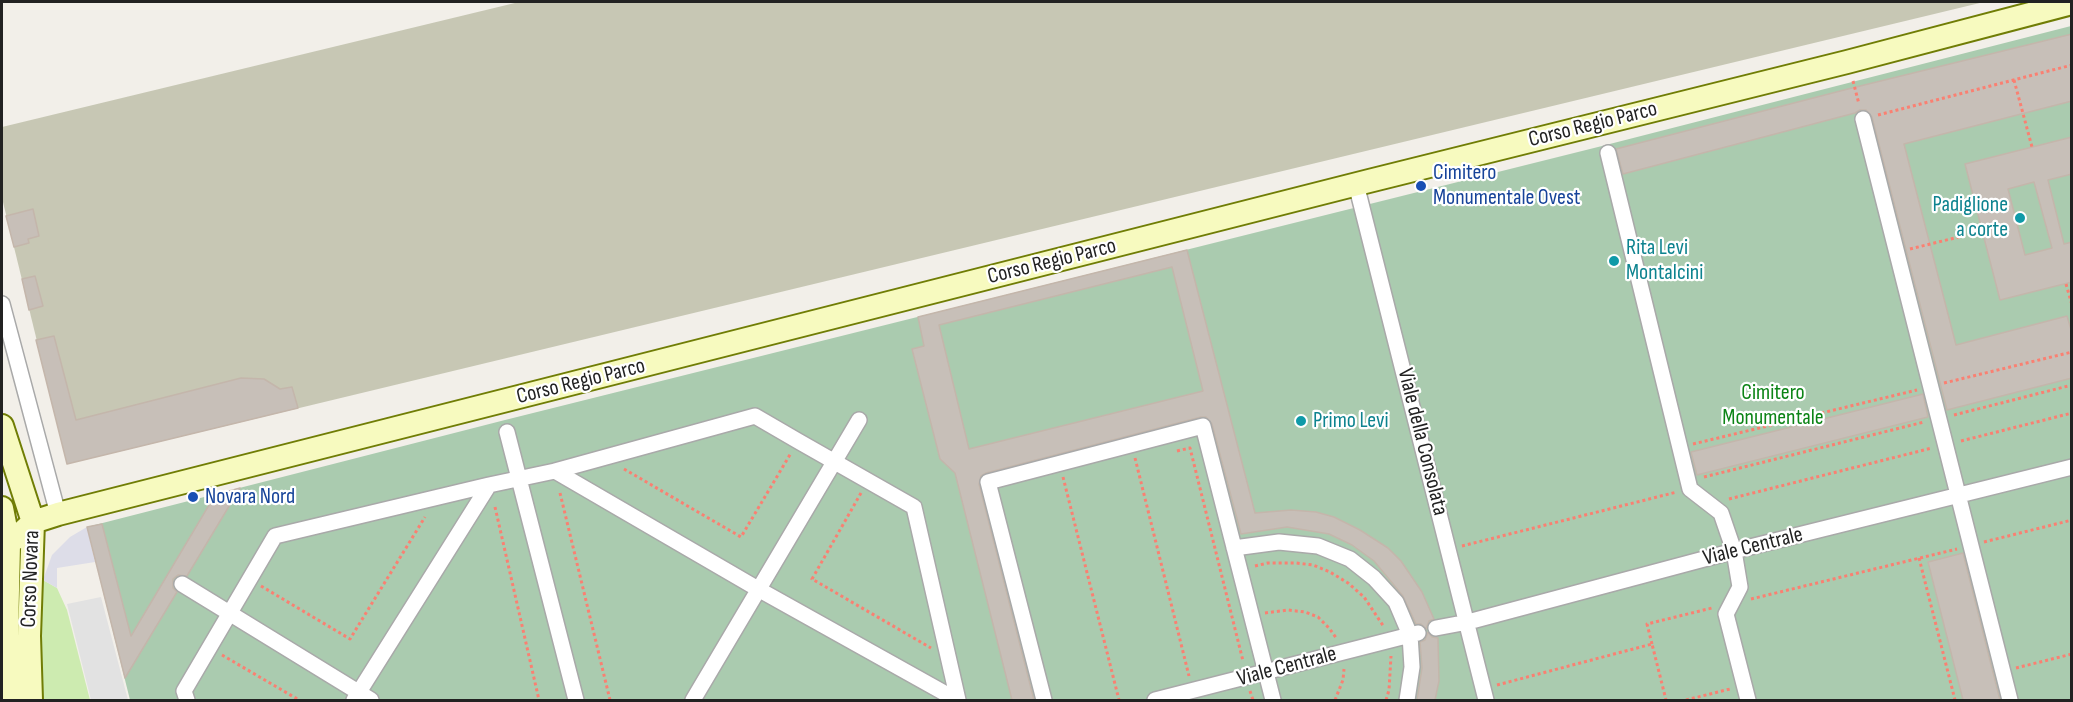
<!DOCTYPE html>
<style>
body{margin:0}
#map{position:relative;width:2073px;height:702px;overflow:hidden;background:#f2efe9;font-family:"Sofia Sans Condensed",sans-serif}
canvas{display:block}
.frame{position:absolute;inset:0;border:3px solid #222;pointer-events:none}
</style>
<div id="map">
<canvas width="2073" height="702"></canvas>
<div class="frame"></div>
</div>
<script>
const g = document.querySelector('canvas').getContext('2d');
g.lineJoin = 'round';
function fillPath(path, color) {
  g.fillStyle = color;
  g.fill(path, 'evenodd');
}
function toPath(rows) {
  const path = new Path2D();
  for (const r of rows) {
    path.moveTo(r[0], r[1]);
    for (let i = 2; i < r.length; i += 2) path.lineTo(r[i], r[i + 1]);
  }
  return path;
}
function stroke(path, color, width, dash) {
  g.strokeStyle = color;
  g.lineWidth = width;
  g.lineCap = dash ? 'butt' : 'round';
  g.setLineDash(dash || []);
  g.stroke(path);
}
function drawText(font, color, halo, rows, align = 'center') {
  g.font = font + ' "Sofia Sans Condensed",sans-serif';
  g.lineWidth = 4.5;
  g.setLineDash([]);
  g.textBaseline = 'middle';
  g.strokeStyle = halo;
  g.fillStyle = color;
  for (const [text, x, y, turn = 0] of rows) {
    g.save();
    g.translate(x, y);
    g.rotate((+turn || 0) * Math.PI / 180);
    g.textAlign = isNaN(turn) ? turn : align;
    if (halo) g.strokeText(text, 0, 0);
    g.fillText(text, 0, 0);
    g.restore();
  }
}
const construction = toPath([
 [519,2,1984,2,67,464,2,198,2,127]
]);
const grass = toPath([
 [43,580,57,588,67,610,90,700,41,700,36,653]
]);
const cemetery = toPath([
 [2071,26,2071,700,130,700,87,527,505,420,1598,147]
]);
const parking = toPath([
 [101,597,128,700,91,700,67,604]
]);
const plaza = toPath([
 [87,527,95,562,57,568,57,588,43,580,52,555,70,537]
]);
const building = toPath([
 [2072,34,2072,101,1904,144,1956,345,2067,316,2072,333,2072,378,1947,410,1872,117,1866,110,1860,110,1855,113,1623,174,1616,149,1848,89,2072,34],
 [2072,137,2072,174,2048,180,2064,244,2072,242,2072,282,2000,300,1965,164,2072,137],
 [2034,182,2052,248,2025,255,2008,189,2034,182],
 [33,209,39,236,28,239,29,243,14,247,6,216,33,209],
 [1187,250,1255,513,1291,510,1316,512,1334,517,1360,530,1388,548,1401,561,1422,592,1434,619,1429,621,1426,629,1421,624,1416,624,1403,596,1374,561,1352,545,1329,534,1287,527,1241,534,1212,424,1206,417,1201,417,986,473,981,476,979,484,1034,700,1012,700,955,473,940,459,912,349,924,346,918,317,1187,250],
 [1172,267,1203,391,969,449,939,325,1172,267],
 [35,276,43,306,29,310,22,279,35,276],
 [54,336,76,420,241,378,264,379,280,389,292,387,298,408,67,464,36,340,54,336],
 [1923,394,1928,417,1697,475,1691,452,1923,394],
 [240,488,187,576,178,575,173,579,173,588,177,592,125,678,87,527,102,524,131,636,215,495,240,488],
 [1963,553,2000,700,1963,700,1928,562,1963,553],
 [1428,632,1432,637,1438,638,1439,681,1435,700,1417,700,1422,668,1420,642,1425,640,1428,632]
]);
const path = toPath([
 [2014,80,2032,147],
 [1853,81,1859,104],
 [1878,115,2072,65],
 [1910,249,1983,231],
 [2066,284,2072,305],
 [1944,383,2072,352],
 [1954,415,2072,385],
 [1961,441,2072,413],
 [1693,444,1917,390],
 [1177,451,1190,448,1243,661],
 [1135,458,1189,676],
 [624,469,741,537,791,453],
 [1063,477,1119,700],
 [1704,477,1924,422],
 [560,493,610,700],
 [861,493,812,579,931,648],
 [1729,499,1932,448],
 [495,507,539,700],
 [1984,542,2072,520],
 [1462,546,1677,492],
 [1919,558,1955,700],
 [1255,566,1268,563,1296,563,1313,565,1330,572,1348,583,1364,597,1384,627],
 [261,586,350,639,425,517],
 [1751,599,1957,549],
 [1265,613,1288,610,1305,612,1318,617,1329,628,1337,639],
 [1652,644,1647,624,1712,608],
 [222,655,299,700],
 [2016,668,2072,654],
 [1497,685,1652,644,1666,700],
 [1250,691,1253,700],
 [1335,700,1343,680,1344,669],
 [1386,700,1389,690,1391,656],
 [1686,700,1730,689]
]);
const street = toPath([
 [1863,119,2010,700],
 [1608,153,1690,489,1721,513,1734,551,1740,587,1726,614,1748,700],
 [1356,184,1486,700],
 [2,304,58,514],
 [507,432,576,700],
 [555,471,755,416,798,441,914,507,958,700],
 [1234,548,1279,542,1318,546,1350,559,1374,578,1396,602,1410,635,1412,667,1407,700],
 [182,584,371,700],
 [1436,628,1468,622,1734,551,2072,467],
 [187,700,184,691,275,536,489,485],
 [354,700,489,485,555,471,758,589,957,700],
 [693,700,859,420],
 [1044,700,988,482,1203,426,1273,700],
 [1155,700,1418,633]
]);
const secondary = toPath([
 [2,426,33,522,29,636,31,700],
 [2,508,9,544,7,635,10,700],
 [2,548,9,544,33,522,58,514,1369,181,1847,62,2072,3]
]);
const markers = [
 [1421,186,6,"#1a4fb4"],
 [2020,218,6,"#0f9aa8"],
 [1614,261,6,"#0f9aa8"],
 [1301,421,6,"#0f9aa8"],
 [193,497,6,"#1a4fb4"]
];
const streetNames = [
 ["Corso Regio Parco",1593,125,-14],
 ["Corso Regio Parco",1052,262,-14],
 ["Corso Regio Parco",581,382,-14],
 ["Viale della Consolata",1422,442,76],
 ["Viale Centrale",1753,547,-14],
 ["Corso Novara",31,579,-88],
 ["Viale Centrale",1287,667,-15]
];
const transitNames = [
 ["Cimitero",1433,173],
 ["Monumentale Ovest",1433,198],
 ["Novara Nord",205,497]
];
const cultureNames = [
 ["Padiglione",2008,205,"right"],
 ["a corte",2008,230,"right"],
 ["Rita Levi",1626,248],
 ["Montalcini",1626,273],
 ["Primo Levi",1313,421]
];
const parkNames = [
 ["Cimitero",1773,393],
 ["Monumentale",1773,418]
];
fillPath(construction, '#c7c7b4');
fillPath(grass, '#cdebb0');
fillPath(cemetery, '#aacbaf');
fillPath(parking, '#e2e2e2');
fillPath(plaza, '#dddde8');
fillPath(building, '#c7bfb8');
stroke(building, '#c4b6ab', 1.5);
stroke(street, '#a9a9a9', 18);
stroke(secondary, '#707d05', 26);
stroke(path, '#fa8072', 3, [3, 3]);
stroke(street, '#fff', 15);
stroke(secondary, '#f7fabf', 22);
for (const [x, y, r, color] of markers) {
  const dot = new Path2D();
  dot.arc(x, y, r, 0, 2 * Math.PI);
  g.fillStyle = color;
  g.fill(dot);
  stroke(dot, '#fff', 2);
}
drawText('22px', '#222', '#fff', streetNames);
drawText('22px', '#164399', '#fff', transitNames, 'left');
drawText('22px', '#0d838f', '#fff', cultureNames, 'left');
drawText('22px', '#0c8416', '#fff', parkNames);
</script>
